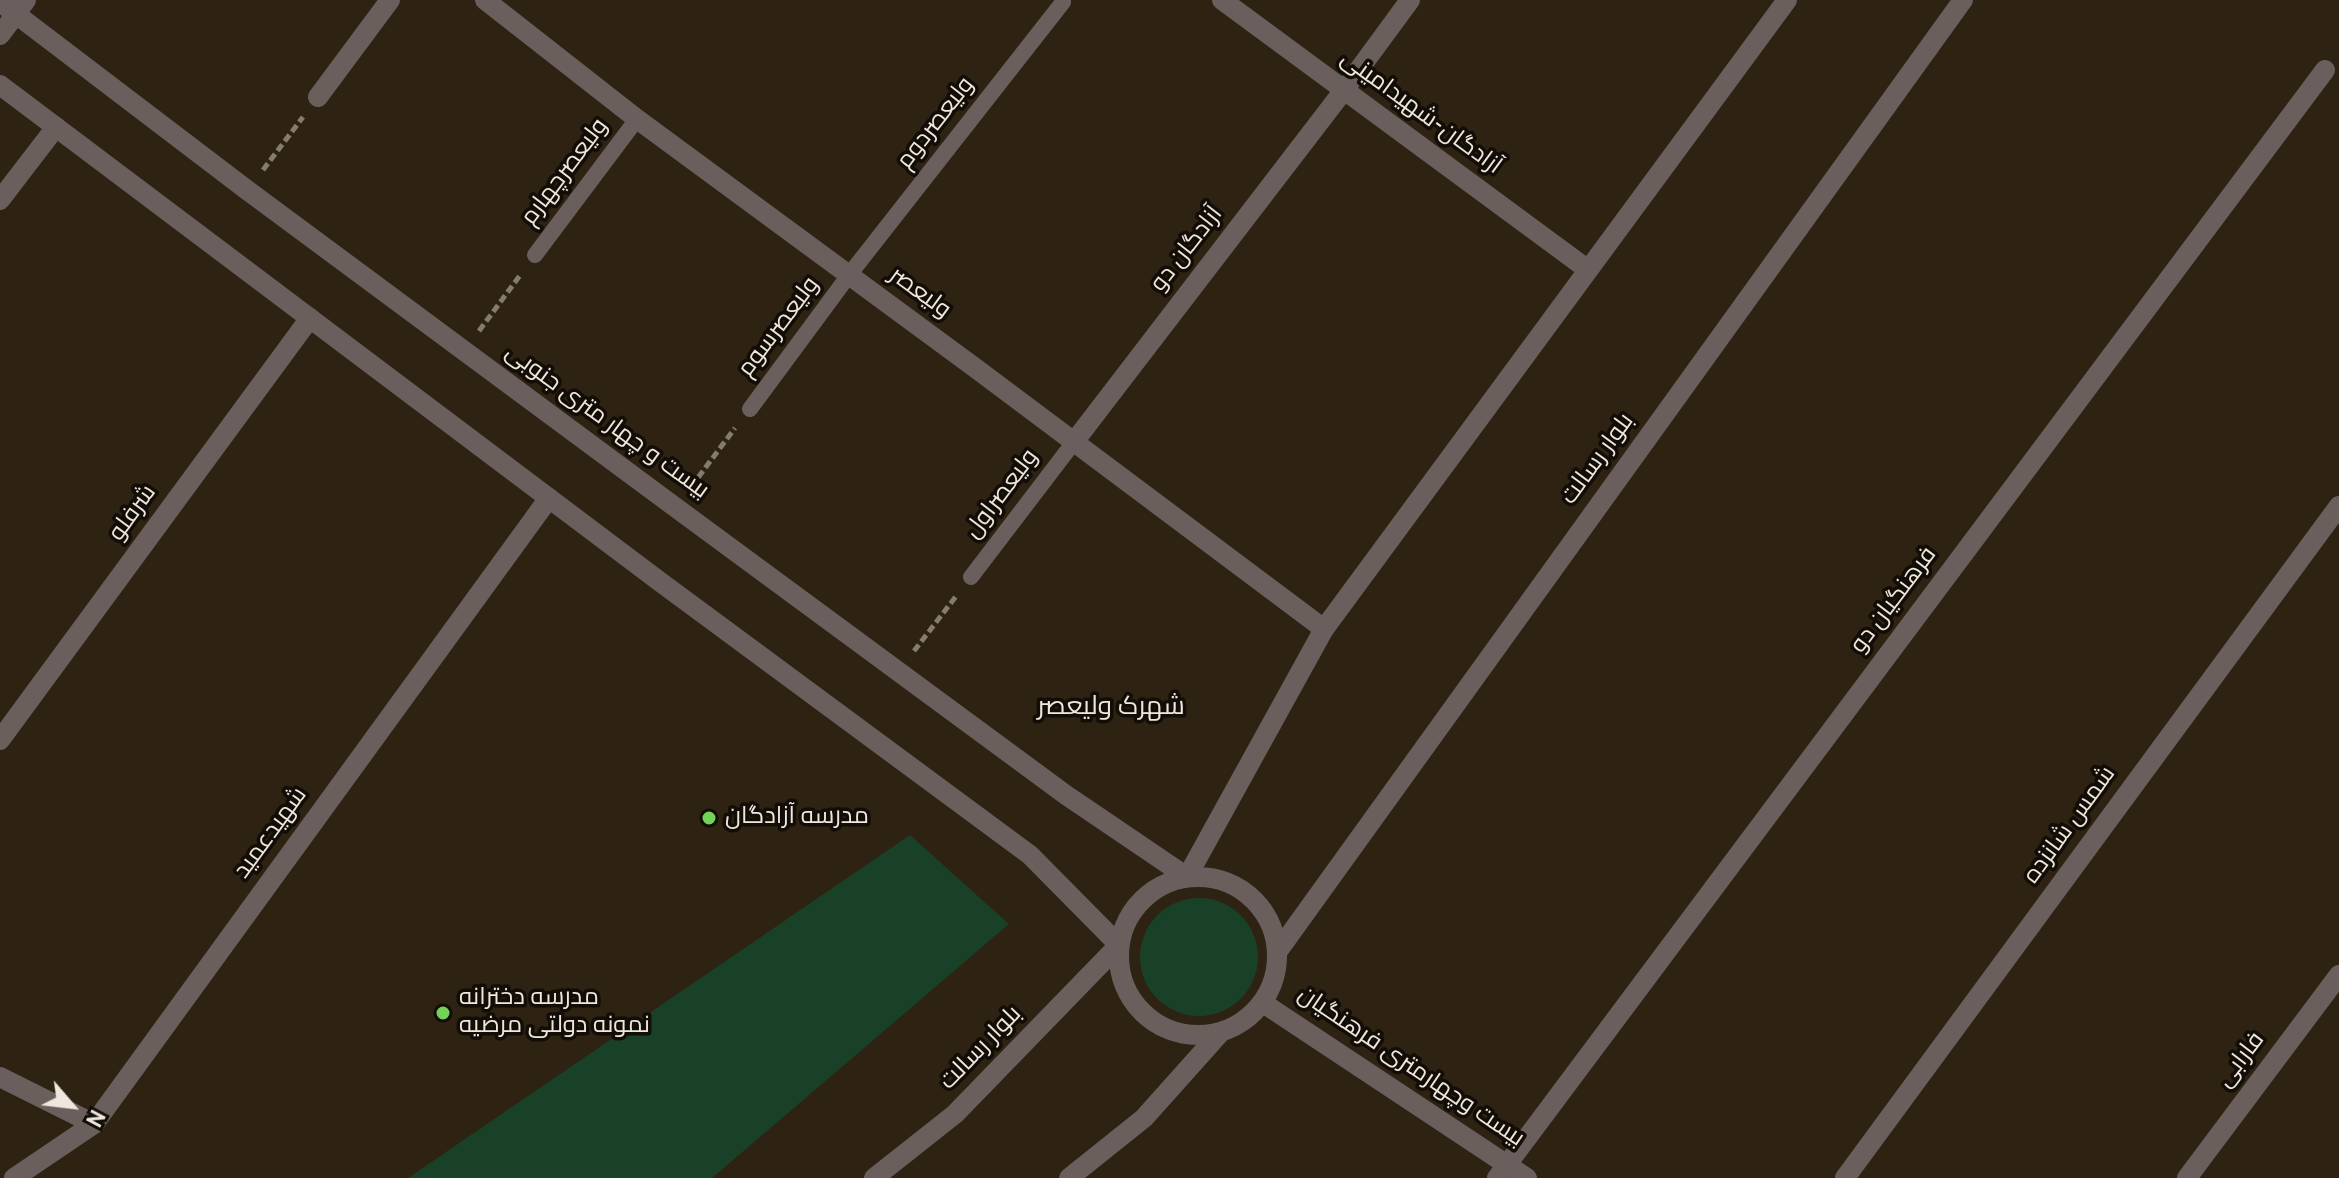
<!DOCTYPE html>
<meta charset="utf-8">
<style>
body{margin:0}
#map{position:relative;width:2339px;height:1178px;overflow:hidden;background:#2e2213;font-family:Overpass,sans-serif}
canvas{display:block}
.north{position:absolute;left:32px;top:1066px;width:80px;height:80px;-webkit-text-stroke:6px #120d07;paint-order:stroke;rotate:118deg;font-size:22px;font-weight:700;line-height:32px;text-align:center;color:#efe7dd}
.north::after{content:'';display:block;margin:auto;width:28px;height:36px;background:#efe7dd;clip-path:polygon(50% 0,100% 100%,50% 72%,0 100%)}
</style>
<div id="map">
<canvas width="2339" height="1178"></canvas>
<div class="north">N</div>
</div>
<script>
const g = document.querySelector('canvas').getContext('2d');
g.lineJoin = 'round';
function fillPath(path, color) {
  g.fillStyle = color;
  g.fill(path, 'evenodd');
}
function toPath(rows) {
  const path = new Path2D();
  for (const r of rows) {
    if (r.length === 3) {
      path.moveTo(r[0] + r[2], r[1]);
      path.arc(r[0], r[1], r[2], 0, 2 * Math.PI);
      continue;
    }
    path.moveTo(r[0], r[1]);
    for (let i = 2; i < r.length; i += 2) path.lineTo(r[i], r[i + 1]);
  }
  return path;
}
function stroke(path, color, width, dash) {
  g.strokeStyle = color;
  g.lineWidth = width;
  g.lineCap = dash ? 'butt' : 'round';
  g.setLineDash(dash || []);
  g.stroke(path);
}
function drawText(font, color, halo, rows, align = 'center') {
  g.font = font + ' Overpass,Cairo,sans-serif';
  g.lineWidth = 7;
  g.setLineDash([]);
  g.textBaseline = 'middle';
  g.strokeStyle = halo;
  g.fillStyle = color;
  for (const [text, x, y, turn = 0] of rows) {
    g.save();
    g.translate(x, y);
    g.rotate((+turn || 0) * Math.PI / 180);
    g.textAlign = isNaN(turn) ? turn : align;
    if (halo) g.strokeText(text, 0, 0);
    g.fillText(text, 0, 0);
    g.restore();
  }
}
const green = toPath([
 [910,835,1009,924,712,1178,408,1178],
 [1199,957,59]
]);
const path = toPath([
 [263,170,303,117],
 [479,331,521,274],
 [691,487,735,428],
 [914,651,957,595]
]);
const service = toPath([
 [535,255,637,119],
 [750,409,849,275,1063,2],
 [971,577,1074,442]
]);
const minor = toPath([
 [485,0,637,119,974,367,1324,629],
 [1222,0,1587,269],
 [16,14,26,0],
 [318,97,390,0],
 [0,200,56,127],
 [1074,442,1344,90,1410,0],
 [0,740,310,318],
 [0,1077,94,1124],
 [14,1178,94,1124,549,498],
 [1497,1178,2325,70],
 [1845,1178,2339,506],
 [2187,1178,2339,975]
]);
const tertiary = toPath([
 [0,2,247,190,675,507,1066,795,1187,877,1324,629,1787,0],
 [0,35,16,14],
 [0,85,659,581,1030,855,1119,945,955,1114,874,1178],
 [1198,956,79],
 [1278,951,1963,0],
 [1263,1003,1527,1178],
 [1069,1178,1144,1118,1220,1033]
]);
const markers = [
 [709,818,8,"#74d25b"],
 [443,1013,8,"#74d25b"]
];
const streetNames = [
 ["آزادگان-شهیدامینی",1420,114,36],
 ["ولیعصردوم",937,124,-52],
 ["ولیعصرچهارم",566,173,-53],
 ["آزادگان دو",1188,250,-52],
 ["ولیعصر",919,294,36],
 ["ولیعصرسوم",780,328,-53],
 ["بیست و چهار متری جنوبی",606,423,36],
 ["بلوار رسالت",1599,460,-54],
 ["ولیعصراول",1003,495,-53],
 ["شرفلو",134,514,-54],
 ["فرهنگیان دو",1895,601,-53],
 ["شمس شانزده",2071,826,-54],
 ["شهیدعمید",272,834,-54],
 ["بلوار رسالت",982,1049,-46],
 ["فارابی",2242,1061,-53],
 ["بیست وچهارمتری فرهنگیان",1410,1068,34]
];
const poiNames = [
 ["مدرسه آزادگان",725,818],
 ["مدرسه دخترانه",459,999],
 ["نمونه دولتی مرضیه",459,1027]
];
const neighbourhoodNames = [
 ["شهرک ولیعصر",1111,709]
];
fillPath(green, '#194128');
stroke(path, '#857b6e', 5, [8, 4]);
stroke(service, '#6a5f5d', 16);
stroke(minor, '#6a5f5d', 20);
stroke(tertiary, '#6a5f5d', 20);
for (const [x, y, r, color] of markers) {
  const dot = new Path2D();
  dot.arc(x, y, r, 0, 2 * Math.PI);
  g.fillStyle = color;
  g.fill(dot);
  stroke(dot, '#120d07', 3);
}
drawText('24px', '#efe7dd', '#120d07', streetNames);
drawText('24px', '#efe7dd', '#120d07', poiNames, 'left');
drawText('26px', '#efe7dd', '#120d07', neighbourhoodNames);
</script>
